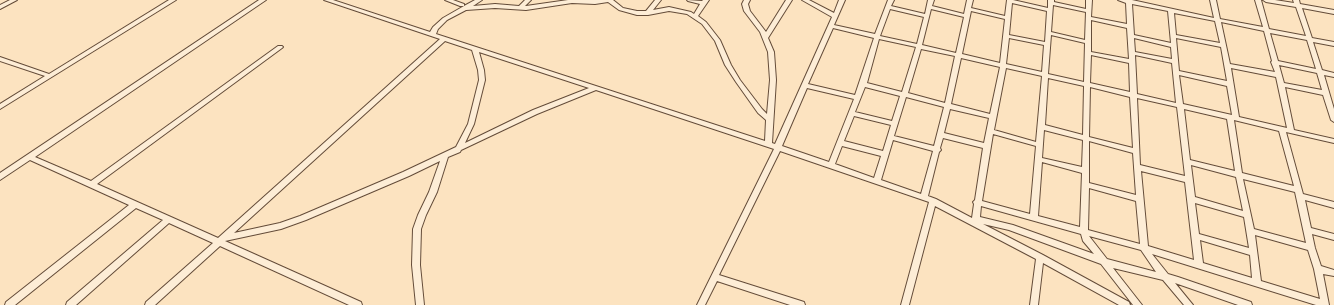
<!DOCTYPE html>
<style>
body{margin:0}
canvas{display:block;background:#fce3c0}
</style>
<canvas width="1334" height="305"></canvas>
<script>
const g = document.querySelector('canvas').getContext('2d');
g.lineJoin = 'round';
function toPath(rows) {
  const path = new Path2D();
  for (const r of rows) {
    path.moveTo(r[0], r[1]);
    for (let i = 2; i < r.length; i += 2) path.lineTo(r[i], r[i + 1]);
  }
  return path;
}
function stroke(path, color, width, dash) {
  g.strokeStyle = color;
  g.lineWidth = width;
  g.lineCap = dash ? 'butt' : 'round';
  g.setLineDash(dash || []);
  g.stroke(path);
}
function fillPath(path, color) {
  g.fillStyle = color;
  g.fill(path, 'evenodd');
}
const minor = toPath([
 [10,0,17,0,0,9,0,5,10,0],
 [169,0,176,0,0,109,0,104,45,76,0,61,0,57,49,74,169,0],
 [259,0,266,0,35,157,91,181,278,46,282,46,283,47,282,48,97,184,218,238,440,39,324,0,333,0,430,32,433,27,443,18,464,6,460,6,445,0,453,0,464,4,464,6,475,0,482,0,473,6,495,4,519,6,525,0,531,0,525,6,526,6,568,0,613,0,623,8,637,11,646,11,655,0,661,0,653,10,669,7,691,12,694,14,700,4,688,1,687,0,702,1,703,0,709,0,698,16,706,22,720,40,731,65,740,80,762,109,767,114,770,80,768,52,760,32,744,11,742,4,744,0,750,0,748,4,750,11,766,32,786,0,792,0,768,38,774,52,776,80,772,143,775,144,832,17,802,0,809,0,834,13,839,0,845,0,834,25,875,34,888,0,894,0,891,6,925,14,928,0,934,0,932,6,964,14,967,0,973,0,971,8,1005,16,1007,0,1013,0,1048,8,1048,0,1054,0,1054,2,1086,9,1086,0,1092,0,1091,17,1127,24,1126,3,1118,0,1132,0,1214,18,1210,0,1216,0,1220,19,1263,27,1255,0,1261,0,1269,29,1306,36,1296,7,1266,2,1263,0,1275,0,1294,3,1293,0,1299,0,1300,4,1334,10,1334,14,1302,8,1312,38,1334,42,1334,46,1313,42,1322,70,1334,73,1334,77,1324,75,1334,109,1334,122,1331,120,1323,95,1285,87,1294,130,1334,139,1334,143,1286,132,1303,194,1334,202,1334,208,1305,200,1311,228,1334,234,1334,240,1312,234,1315,248,1321,266,1334,270,1334,276,1323,274,1329,305,1316,305,1152,254,1168,274,1178,277,1251,302,1252,305,1238,305,1175,283,1193,305,1184,305,1163,280,1113,268,1142,305,1133,305,1101,264,1009,230,983,224,1043,255,1129,302,1130,305,1119,305,1043,263,1038,305,1030,305,1036,259,935,206,909,305,901,305,929,202,780,151,719,275,801,301,804,302,805,305,790,305,717,281,705,305,697,305,774,149,596,90,537,114,461,150,460,152,448,157,437,192,426,215,421,229,420,265,424,305,416,305,412,265,413,229,418,215,429,192,440,161,409,176,306,220,281,229,225,241,361,302,362,305,349,305,220,246,155,305,145,305,146,302,213,243,169,223,76,305,66,305,67,302,163,220,136,208,15,305,5,305,6,302,129,205,30,160,0,180,0,173,259,0],
 [608,2,619,10,637,15,648,15,669,11,687,14,702,24,715,41,725,65,736,82,758,113,766,120,765,141,436,34,438,29,447,20,466,10,495,8,526,10,572,3,595,4,608,2],
 [1012,3,1047,11,1045,42,1009,35,1012,3],
 [1132,4,1168,11,1171,43,1134,35,1132,4],
 [1053,5,1086,12,1085,40,1051,32,1053,5],
 [890,9,924,17,917,44,880,36,890,9],
 [931,9,964,17,956,53,922,45,931,9],
 [971,11,1005,19,1000,63,962,54,971,11],
 [1174,13,1215,21,1220,43,1176,35,1174,13],
 [1091,20,1127,28,1129,59,1091,52,1091,20],
 [1221,22,1264,31,1272,61,1271,62,1275,72,1230,64,1221,22],
 [833,28,874,38,855,95,808,84,833,28],
 [1270,33,1307,40,1316,69,1278,61,1270,33],
 [1051,35,1085,43,1084,82,1048,74,1051,35],
 [1009,38,1044,45,1042,72,1006,64,1009,38],
 [1134,38,1171,47,1172,59,1135,52,1134,38],
 [1176,38,1221,47,1227,81,1179,71,1176,38],
 [879,39,916,47,902,92,867,83,879,39],
 [445,41,472,50,478,70,479,80,468,124,456,147,403,172,300,216,280,223,234,233,445,41],
 [921,49,955,56,945,103,908,93,921,49],
 [479,52,589,88,533,110,465,143,474,124,485,80,484,70,479,52],
 [1091,55,1129,63,1130,92,1090,83,1091,55],
 [1135,55,1172,63,1176,103,1137,94,1135,55],
 [961,58,1000,67,990,114,951,104,961,58],
 [1279,65,1317,73,1322,90,1284,83,1279,65],
 [1006,68,1042,76,1036,142,994,130,1006,68],
 [1231,68,1276,77,1287,128,1239,117,1231,68],
 [1179,75,1227,86,1232,115,1183,104,1179,75],
 [1048,78,1084,86,1083,135,1045,125,1048,78],
 [865,87,900,96,892,121,855,112,865,87],
 [1090,87,1130,97,1133,148,1089,137,1090,87],
 [807,88,854,99,829,162,782,146,807,88],
 [906,97,944,107,934,146,894,136,906,97],
 [1137,98,1177,107,1185,176,1140,165,1137,98],
 [950,109,989,118,984,143,944,133,950,109],
 [1184,109,1227,119,1235,171,1190,160,1184,109],
 [854,116,891,125,883,151,844,141,854,116],
 [1234,120,1279,131,1294,186,1242,173,1234,120],
 [1044,130,1083,140,1082,167,1042,158,1044,130],
 [993,134,1036,146,1030,214,982,201,993,134],
 [943,138,983,148,975,200,973,202,974,204,972,218,936,199,928,196,939,152,941,150,940,148,943,138],
 [893,140,933,151,921,194,881,180,893,140],
 [1089,141,1133,153,1136,195,1089,183,1089,141],
 [842,146,881,156,874,178,835,164,842,146],
 [1042,162,1082,173,1080,227,1038,216,1042,162],
 [1191,165,1236,177,1243,211,1195,197,1191,165],
 [1141,171,1185,182,1194,260,1148,246,1141,171],
 [1243,179,1295,192,1306,243,1254,229,1243,179],
 [1089,188,1136,201,1140,244,1088,230,1089,188],
 [1195,203,1244,217,1249,248,1199,234,1195,203],
 [981,206,1081,234,1083,241,1094,254,1013,225,980,217,981,206],
 [1255,235,1308,250,1314,269,1320,299,1261,281,1255,235],
 [1089,236,1141,250,1156,272,1107,259,1089,236],
 [1200,240,1250,255,1252,278,1203,263,1200,240]
]);
stroke(minor, '#644c39', 2);
fillPath(minor, '#fdedd6');
</script>
